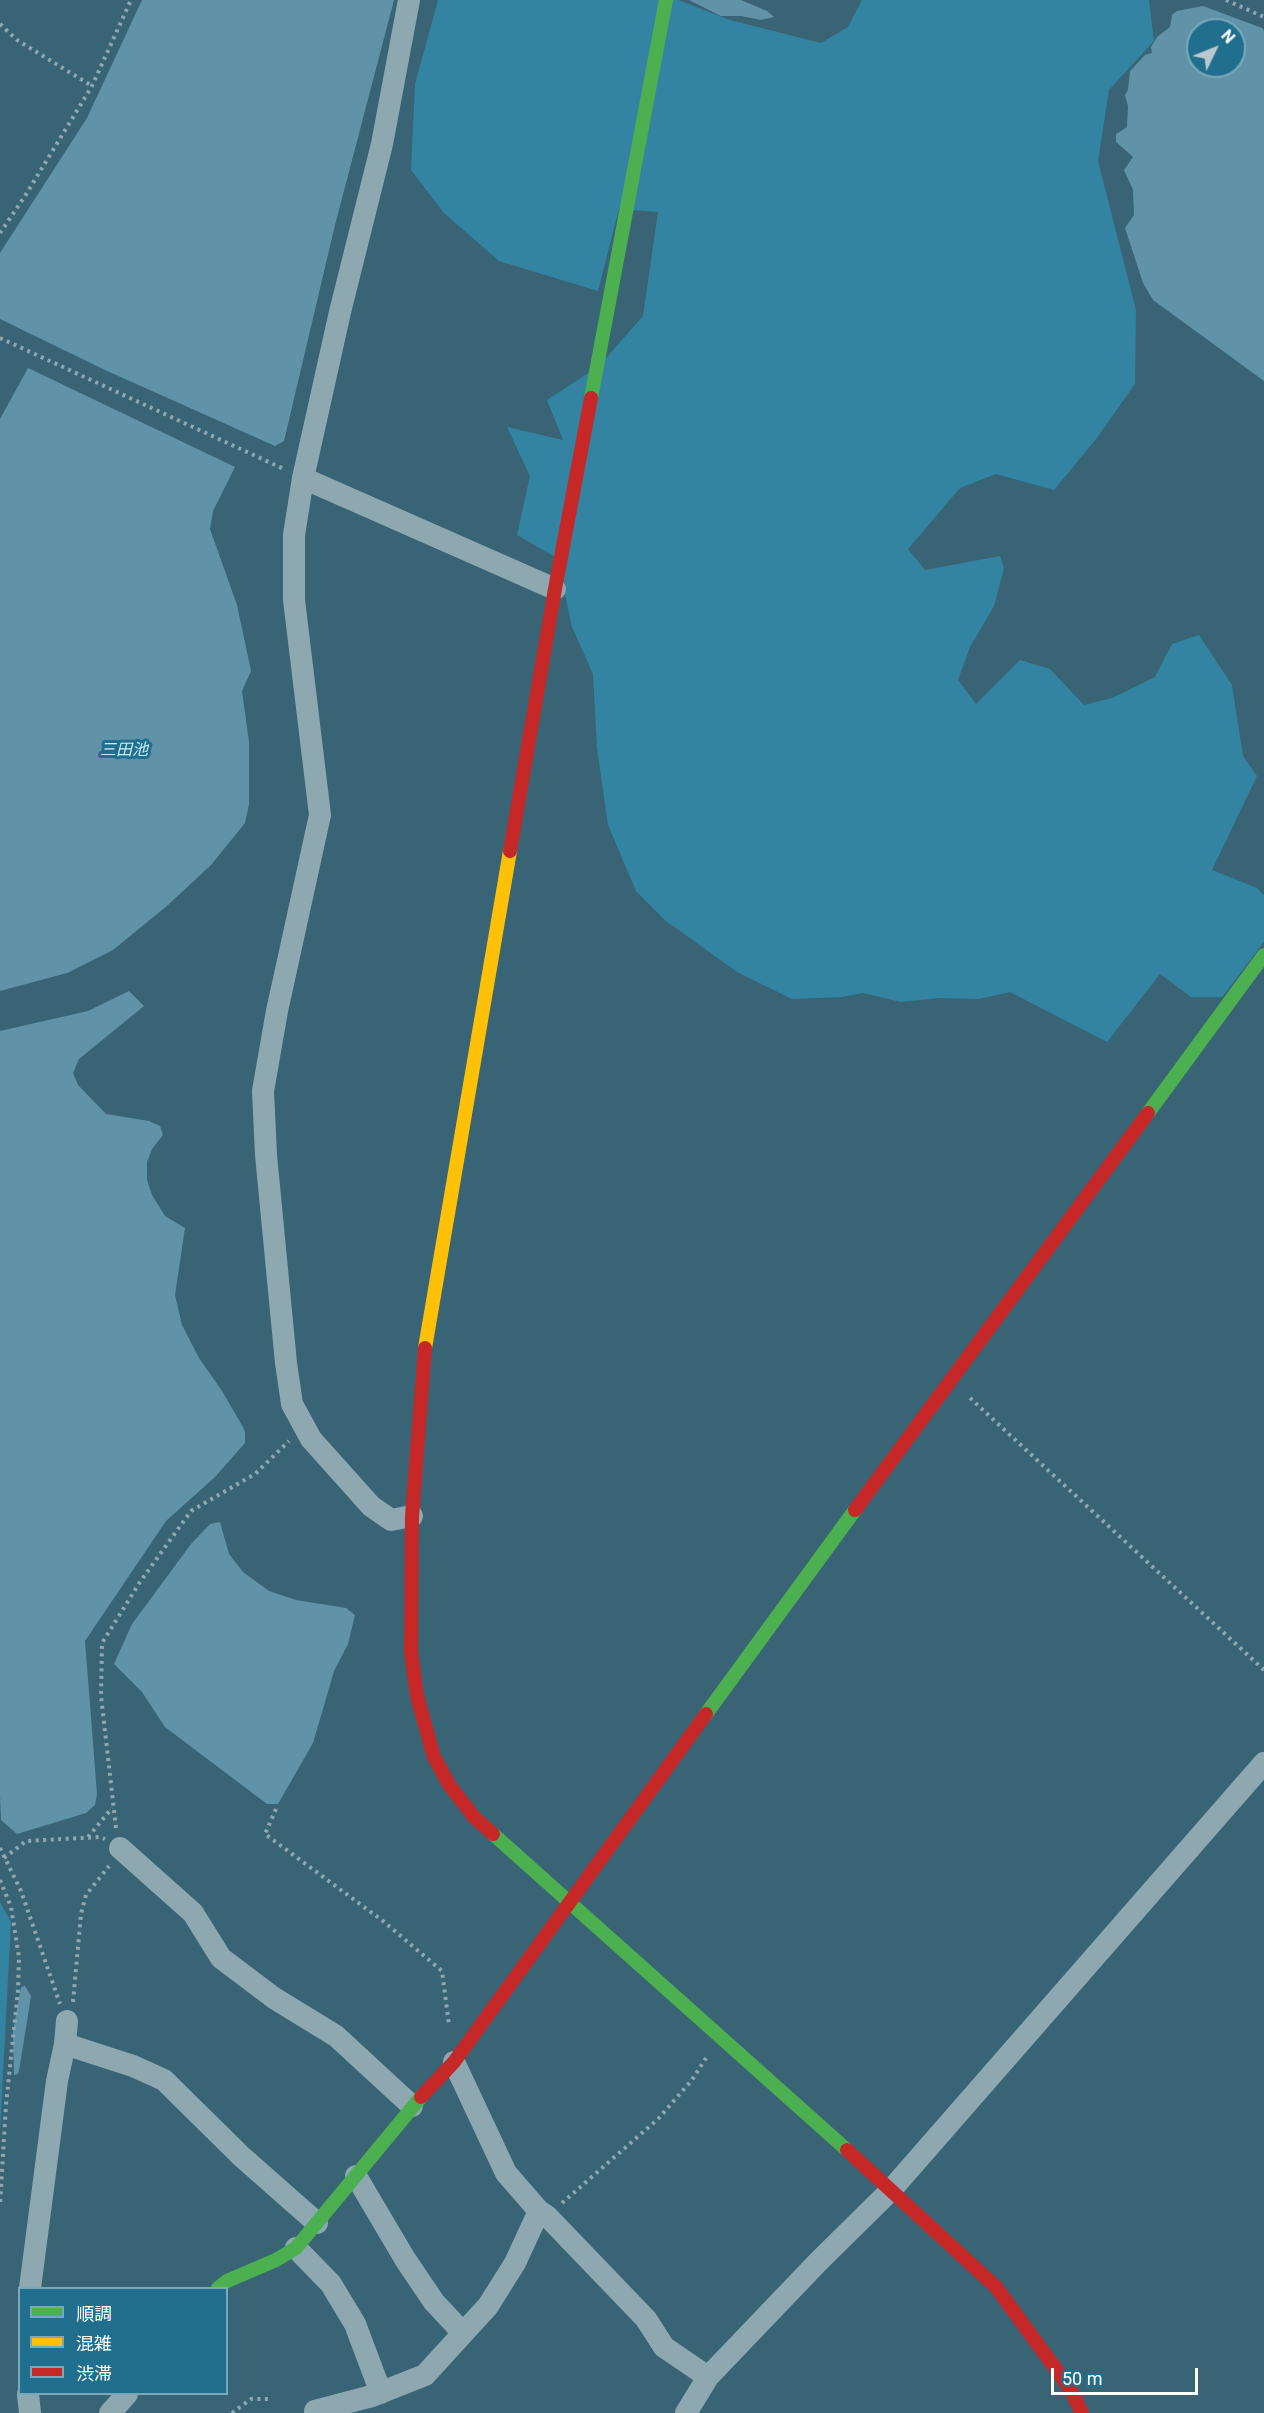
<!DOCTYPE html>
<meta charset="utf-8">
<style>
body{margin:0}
#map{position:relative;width:1264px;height:2413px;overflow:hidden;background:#396475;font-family:Roboto,"Noto Sans JP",sans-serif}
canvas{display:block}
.legend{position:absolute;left:18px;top:2287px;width:210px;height:108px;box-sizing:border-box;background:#206f8e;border:2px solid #79a9bb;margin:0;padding:8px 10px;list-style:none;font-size:18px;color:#fff}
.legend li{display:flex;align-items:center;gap:12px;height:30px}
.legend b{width:30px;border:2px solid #79a9bb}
.north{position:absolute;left:1186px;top:18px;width:60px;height:60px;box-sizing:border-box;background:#206f8e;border:2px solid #79a9bb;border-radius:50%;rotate:47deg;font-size:16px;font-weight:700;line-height:24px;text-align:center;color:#fff}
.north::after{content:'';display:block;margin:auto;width:21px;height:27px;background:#bac9cf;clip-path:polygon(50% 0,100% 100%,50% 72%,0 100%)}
.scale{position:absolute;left:1051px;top:2368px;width:147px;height:27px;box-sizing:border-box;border:3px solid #fff;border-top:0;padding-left:8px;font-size:18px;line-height:21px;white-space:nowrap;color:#fff;-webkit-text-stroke:4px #206f8e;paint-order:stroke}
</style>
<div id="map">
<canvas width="1264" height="2413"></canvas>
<ul class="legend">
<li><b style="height:8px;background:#4caf50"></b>順調</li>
<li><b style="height:8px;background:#ffc107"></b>混雑</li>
<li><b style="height:8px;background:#c62828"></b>渋滞</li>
</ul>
<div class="north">N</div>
<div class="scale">50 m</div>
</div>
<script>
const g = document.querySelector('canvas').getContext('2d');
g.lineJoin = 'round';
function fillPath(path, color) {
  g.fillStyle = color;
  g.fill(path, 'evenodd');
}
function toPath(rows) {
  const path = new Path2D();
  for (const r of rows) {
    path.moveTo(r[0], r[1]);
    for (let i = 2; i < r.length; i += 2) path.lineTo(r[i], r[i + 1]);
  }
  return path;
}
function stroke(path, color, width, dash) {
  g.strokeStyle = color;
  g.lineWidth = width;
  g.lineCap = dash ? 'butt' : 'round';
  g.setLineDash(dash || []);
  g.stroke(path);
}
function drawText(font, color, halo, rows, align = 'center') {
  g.font = font + ' Roboto,"Noto Sans JP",sans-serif';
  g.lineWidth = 6;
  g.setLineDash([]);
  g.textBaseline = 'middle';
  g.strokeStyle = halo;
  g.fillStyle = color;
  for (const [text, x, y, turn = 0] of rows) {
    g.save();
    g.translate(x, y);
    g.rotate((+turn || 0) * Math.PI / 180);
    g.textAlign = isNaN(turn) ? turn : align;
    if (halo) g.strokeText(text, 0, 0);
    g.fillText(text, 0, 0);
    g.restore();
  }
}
const green = toPath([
 [438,0,678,0,730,20,821,43,848,27,862,0,1149,0,1154,41,1109,90,1098,161,1136,310,1135,384,1096,439,1054,490,996,474,960,488,908,549,925,570,1000,556,1004,568,994,606,970,647,958,680,976,704,1020,660,1050,669,1084,705,1112,698,1155,677,1172,644,1199,635,1232,685,1243,756,1257,776,1212,870,1257,888,1264,895,1264,942,1222,997,1191,997,1160,974,1107,1042,1010,992,979,999,939,998,901,1002,863,993,842,997,792,999,737,972,666,921,636,891,608,825,597,748,593,674,572,627,557,558,517,535,530,476,507,427,563,440,547,400,599,366,643,316,658,212,619,209,598,291,499,261,444,213,411,170,415,84],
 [0,1902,11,1922,0,2130]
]);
const water = toPath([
 [142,0,394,0,335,225,284,441,275,446,105,370,0,319,0,253,87,118],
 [689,0,741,0,767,11,774,17,761,20,741,16,721,16],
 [1203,6,1262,28,1264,31,1264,381,1153,300,1143,283,1125,228,1134,215,1133,190,1124,170,1133,157,1116,142,1116,134,1127,127,1128,106,1125,95,1128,90,1130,71,1145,55,1152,53,1151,47,1157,37,1170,27,1172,15,1177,11],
 [1198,30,1234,30,1234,66,1198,66],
 [28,368,235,467,213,511,210,529,237,605,251,671,242,691,249,742,249,804,245,823,211,865,168,905,113,950,67,973,0,991,0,419],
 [129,991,144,1006,79,1059,73,1073,78,1085,106,1114,149,1121,160,1126,163,1135,152,1149,147,1162,147,1180,152,1195,165,1216,185,1228,175,1295,182,1325,199,1358,222,1391,243,1427,245,1432,245,1443,215,1477,166,1521,85,1641,97,1794,95,1805,86,1813,17,1834,1,1820,0,1795,0,1031,88,1011],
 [220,1522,229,1554,243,1572,269,1591,296,1600,346,1608,355,1615,348,1644,334,1671,313,1743,278,1804,267,1804,165,1727,142,1692,114,1664,132,1624,191,1544,210,1524],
 [25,1986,31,1996,20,2065,18,2074,14,2075,13,2031,21,1987]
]);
const path = toPath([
 [1226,0,1264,17],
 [0,24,17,40,92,86],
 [0,233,25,196,92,86,131,0],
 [0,338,286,470],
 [970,1398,1264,1670],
 [276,1809,265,1834,383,1921,442,1971,449,2025],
 [116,1828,101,1696,102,1643,140,1582,191,1511,255,1474,289,1441],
 [88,1837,112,1808],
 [0,1848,21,1891,60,2004],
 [4,1858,26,1841,100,1837,105,1839],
 [0,1880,11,1907,19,1957,18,1990,6,2105,0,2205],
 [73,2002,81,1914,86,1895,109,1866],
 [562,2203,658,2119,692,2080,706,2058],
 [232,2413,251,2399,269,2399]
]);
const street = toPath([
 [409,0,382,144,340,312,303,478,294,535,294,600,320,815,277,1011,263,1091,266,1155,286,1363,292,1404,311,1439,371,1506,391,1520,412,1516],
 [303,478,555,589],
 [120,1848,193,1913,221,1958,274,1998,336,2036,412,2106],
 [65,2044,133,2066,164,2080,241,2156,317,2223],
 [454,2062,506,2173,539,2211,548,2217,646,2319,664,2347,708,2377],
 [356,2176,405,2259,434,2302,463,2333],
 [296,2248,331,2284,355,2324,381,2393],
 [30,2288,57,2081,65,2044,67,2021],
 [28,2394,30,2413],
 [315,2411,372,2396,425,2375,488,2306,515,2263,539,2211],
 [110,2413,127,2394],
 [686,2413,708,2377,818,2262,891,2190,1264,1763]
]);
const fast = toPath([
 [591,398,666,0],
 [1148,1113,1264,955],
 [706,1714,855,1510],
 [493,1834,847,2150],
 [218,2288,227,2281,276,2260,296,2248,421,2097]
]);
const slow = toPath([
 [425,1348,510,851]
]);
const jam = toPath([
 [510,851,555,589,591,398],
 [425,1348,412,1516,411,1652,417,1696,434,1757,450,1786,474,1817,493,1834],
 [855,1510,1148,1113],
 [421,2097,454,2062,706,1714],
 [847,2150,996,2287,1069,2387,1082,2413]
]);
const waterNames = [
 ["三田池",124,751]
];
fillPath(green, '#3284a2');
fillPath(water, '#6093a8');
stroke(path, '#8da8b1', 4, [3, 4.5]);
stroke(street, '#8da8b1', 22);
stroke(fast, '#4caf50', 14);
stroke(slow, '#ffc107', 14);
stroke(jam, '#c62828', 14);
drawText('italic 16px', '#ccebf6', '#206f8e', waterNames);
</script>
